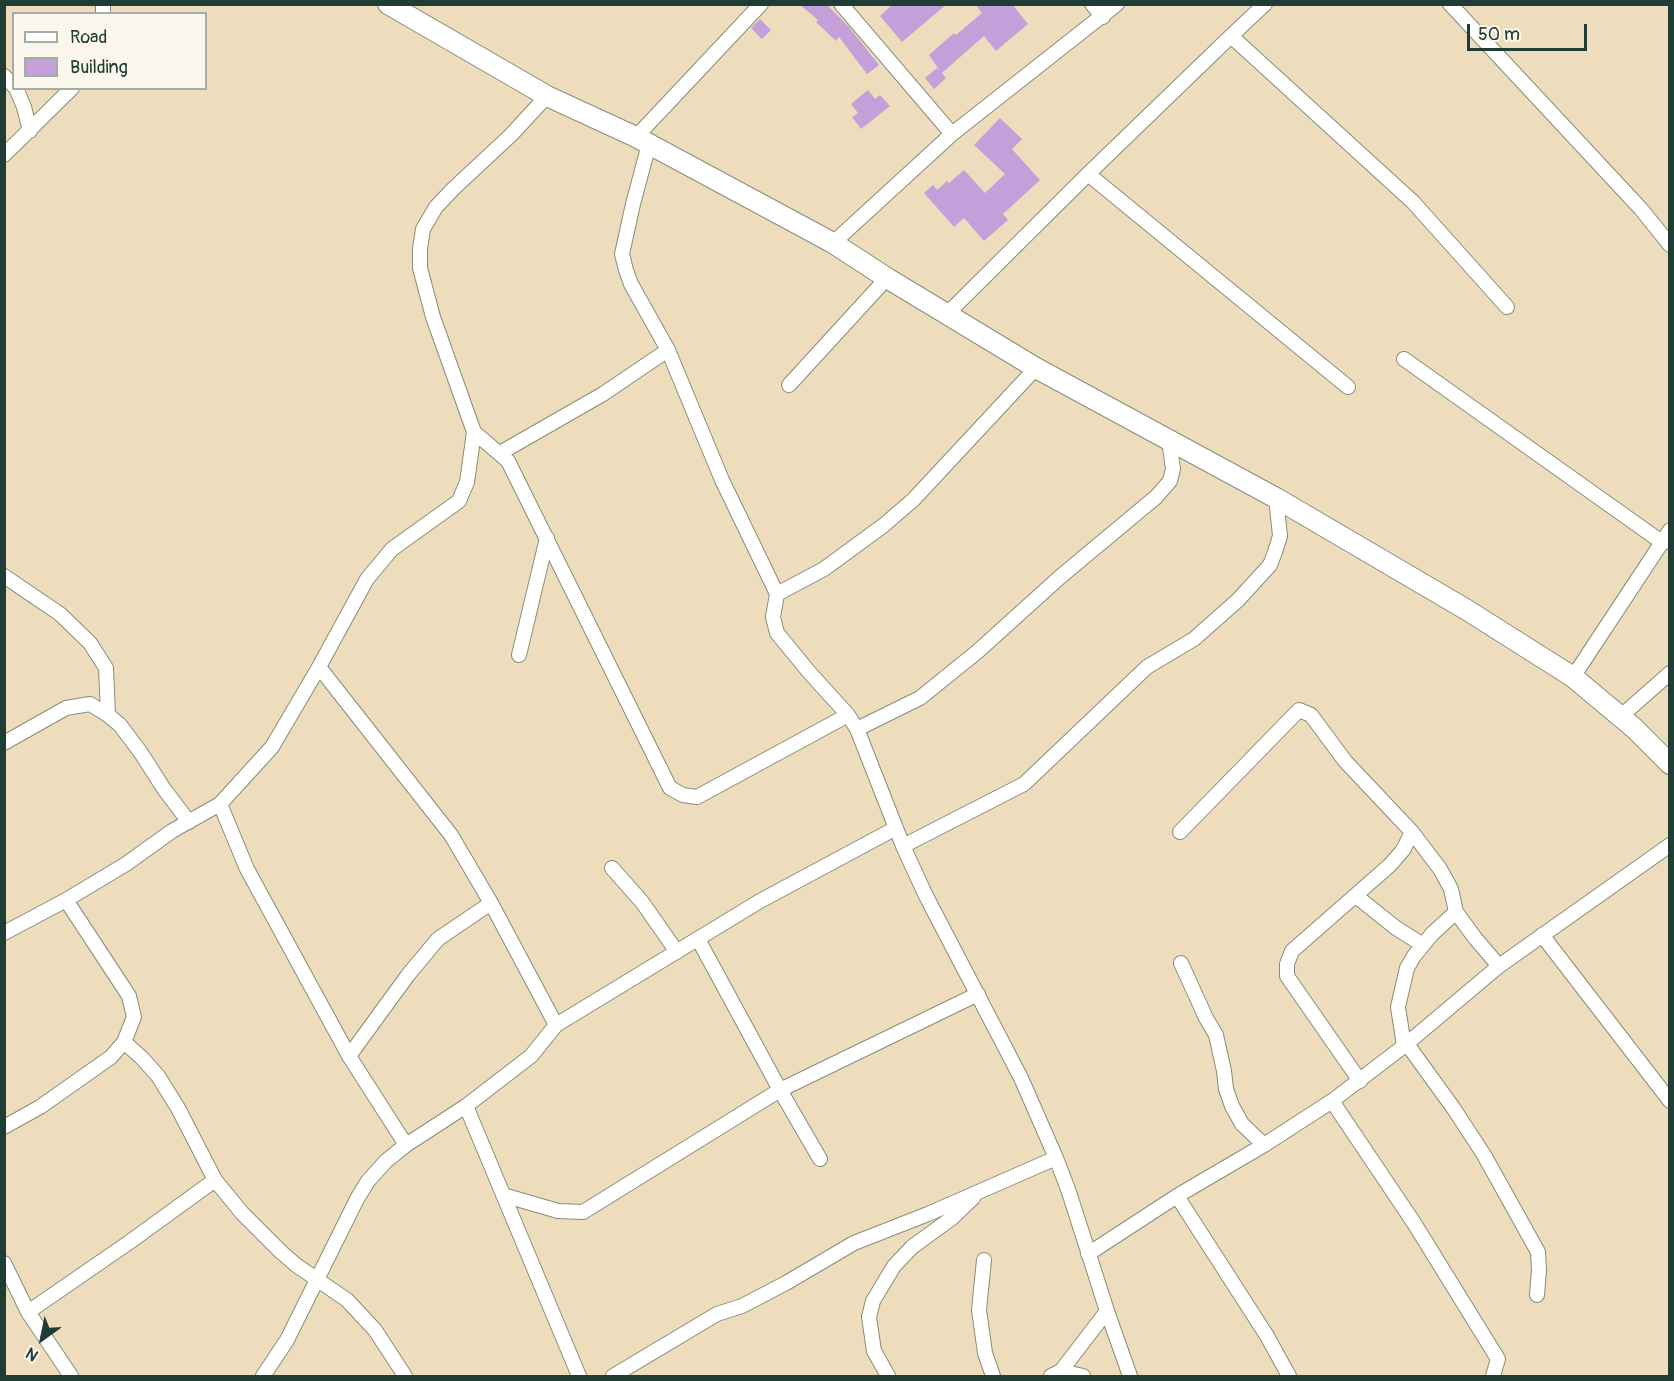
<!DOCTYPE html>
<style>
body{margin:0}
#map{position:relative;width:1674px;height:1381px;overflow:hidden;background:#eeddbc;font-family:Pangolin,sans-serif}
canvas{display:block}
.frame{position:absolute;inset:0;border:6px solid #1f3d34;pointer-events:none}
.legend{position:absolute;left:12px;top:12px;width:195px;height:78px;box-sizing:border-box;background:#fbf7ec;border:2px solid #a3ada2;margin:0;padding:8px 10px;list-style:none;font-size:18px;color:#1f3d34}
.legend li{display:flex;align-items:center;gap:12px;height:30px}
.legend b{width:30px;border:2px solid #a3ada2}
.north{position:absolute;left:12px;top:1309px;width:60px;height:60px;-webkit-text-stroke:4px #fbf7ec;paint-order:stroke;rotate:213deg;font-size:16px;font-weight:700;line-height:24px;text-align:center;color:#1f3d34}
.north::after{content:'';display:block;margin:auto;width:21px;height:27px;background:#1f3d34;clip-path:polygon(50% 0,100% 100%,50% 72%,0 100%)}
.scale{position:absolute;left:1467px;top:24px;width:120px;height:27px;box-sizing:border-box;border:3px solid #1f3d34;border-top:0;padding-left:8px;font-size:18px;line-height:21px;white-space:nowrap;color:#1f3d34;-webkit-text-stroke:4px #fbf7ec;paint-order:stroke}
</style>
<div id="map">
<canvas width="1674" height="1381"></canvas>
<div class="frame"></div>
<ul class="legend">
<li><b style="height:8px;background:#fff"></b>Road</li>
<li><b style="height:16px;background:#c49fda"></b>Building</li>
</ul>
<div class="north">N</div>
<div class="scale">50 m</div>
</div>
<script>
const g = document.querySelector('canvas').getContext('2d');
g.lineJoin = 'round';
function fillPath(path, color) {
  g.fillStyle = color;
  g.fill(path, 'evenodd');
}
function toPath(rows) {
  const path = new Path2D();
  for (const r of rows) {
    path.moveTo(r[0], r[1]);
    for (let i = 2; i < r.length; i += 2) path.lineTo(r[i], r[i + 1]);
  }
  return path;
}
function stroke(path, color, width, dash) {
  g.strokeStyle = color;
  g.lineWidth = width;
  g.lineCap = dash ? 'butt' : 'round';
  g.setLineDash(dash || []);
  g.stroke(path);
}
const building = toPath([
 [799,4,826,4,849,27,879,65,867,74,839,37,836,41,816,22,818,20],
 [893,4,947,4,902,42,880,16],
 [975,4,1012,4,1028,24,996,51,984,36,942,73,946,78,934,89,925,78,937,68,940,71,929,55,954,33,956,35,982,13],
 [760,19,771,30,762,39,751,28],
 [868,90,875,99,880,95,890,106,861,129,852,117,858,113,851,104],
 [1000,118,1022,139,1012,149,1040,180,1003,214,1008,220,984,241,964,218,954,227,924,193,933,185,937,190,947,181,949,183,964,170,985,193,1005,174,974,145]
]);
const street = toPath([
 [103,4,103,14],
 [841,4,952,134],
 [1092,4,1103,17],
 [1450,4,1641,209,1670,245],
 [1231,36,1413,202,1507,307],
 [4,76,14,86],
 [16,88,24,107,30,131],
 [636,137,761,4],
 [649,144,633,204,622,254,626,270,631,284,668,350,722,480,777,594,773,617,777,633,809,672,848,715,857,729,903,846,926,896,1021,1078,1056,1158,1069,1192,1107,1311,1130,1376],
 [4,155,72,88],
 [1088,174,1348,387],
 [833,243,952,134,1117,4],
 [947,314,1088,174,1231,36,1265,4],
 [1404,359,1663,543],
 [789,385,887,278],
 [474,432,508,461,670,788,683,795,697,797,848,715],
 [500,453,603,394,668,350],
 [4,576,60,614,90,643,106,668,108,715],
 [777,594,824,569,884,525,913,500,1036,368],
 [519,655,547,538],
 [319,667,451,835,491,903,556,1025],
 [1573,677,1670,530],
 [1620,717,1670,673],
 [857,729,920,698,977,652,1060,577,1156,497,1170,481,1173,469,1169,440],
 [4,743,66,708,90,704,108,715,120,725,141,753,164,789,189,822],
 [220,804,247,869,349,1056,406,1145],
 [1180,832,1299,710,1311,715,1345,761,1412,832,1440,869,1451,889,1456,912,1475,938,1499,966],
 [903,846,1024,784,1147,667,1194,639,1238,600,1270,565,1275,552,1280,536,1276,498],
 [612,868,642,902,677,952],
 [1356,896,1396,928,1423,945],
 [4,933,66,900,126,864,172,831,220,804,272,747,319,667,367,579,392,549,459,501,467,482,474,432,433,317,420,268,420,249,423,229,436,207,453,189,511,135,547,96],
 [1542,935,1670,1101],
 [698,939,780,1090,820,1159],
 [1181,963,1206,1018,1216,1035,1224,1071,1226,1089,1232,1106,1242,1124,1264,1145],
 [124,1042,142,1058,158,1076,178,1108,215,1180,242,1213,281,1252,296,1265,347,1300,375,1330,405,1376],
 [1407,1044,1454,1109,1484,1155,1538,1252,1539,1270,1537,1295],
 [1404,1046,1398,1007,1407,968,1414,956,1432,934,1456,912],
 [349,1056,408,975,438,939,491,903],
 [1360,1081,1287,976,1287,964,1292,951,1390,865,1403,850,1412,832],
 [1332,1101,1414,1223,1498,1359,1493,1376],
 [466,1106,579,1376],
 [4,1127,40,1107,111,1057,124,1042,134,1017,129,996,66,900],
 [503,1195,558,1211,583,1212,780,1090,978,994],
 [1177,1196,1267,1336,1289,1376],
 [1088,1254,1177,1196,1264,1145,1332,1101,1404,1046,1499,966,1670,845],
 [984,1260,979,1310,985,1353,993,1376],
 [4,1263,28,1312,71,1376],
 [28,1312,131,1241,215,1180],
 [1061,1371,1083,1376],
 [263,1376,287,1340,357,1199,368,1181,386,1161,406,1145,466,1106,531,1056,556,1025,760,901,896,828],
 [613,1376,717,1314,742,1306,786,1283,854,1243,928,1214,1056,1158],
 [888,1376,874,1351,869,1317,873,1301,894,1266,912,1247,952,1218,973,1198],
 [1051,1376,1061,1371,1107,1311]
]);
const secondary = toPath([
 [388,4,547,96,636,137,833,243,887,278,1036,368,1276,498,1467,610,1573,677,1634,728,1670,764]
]);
fillPath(building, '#c49fda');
stroke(street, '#868d78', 16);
stroke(secondary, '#868d78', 22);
stroke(street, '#fff', 14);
stroke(secondary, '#fff', 20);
</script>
